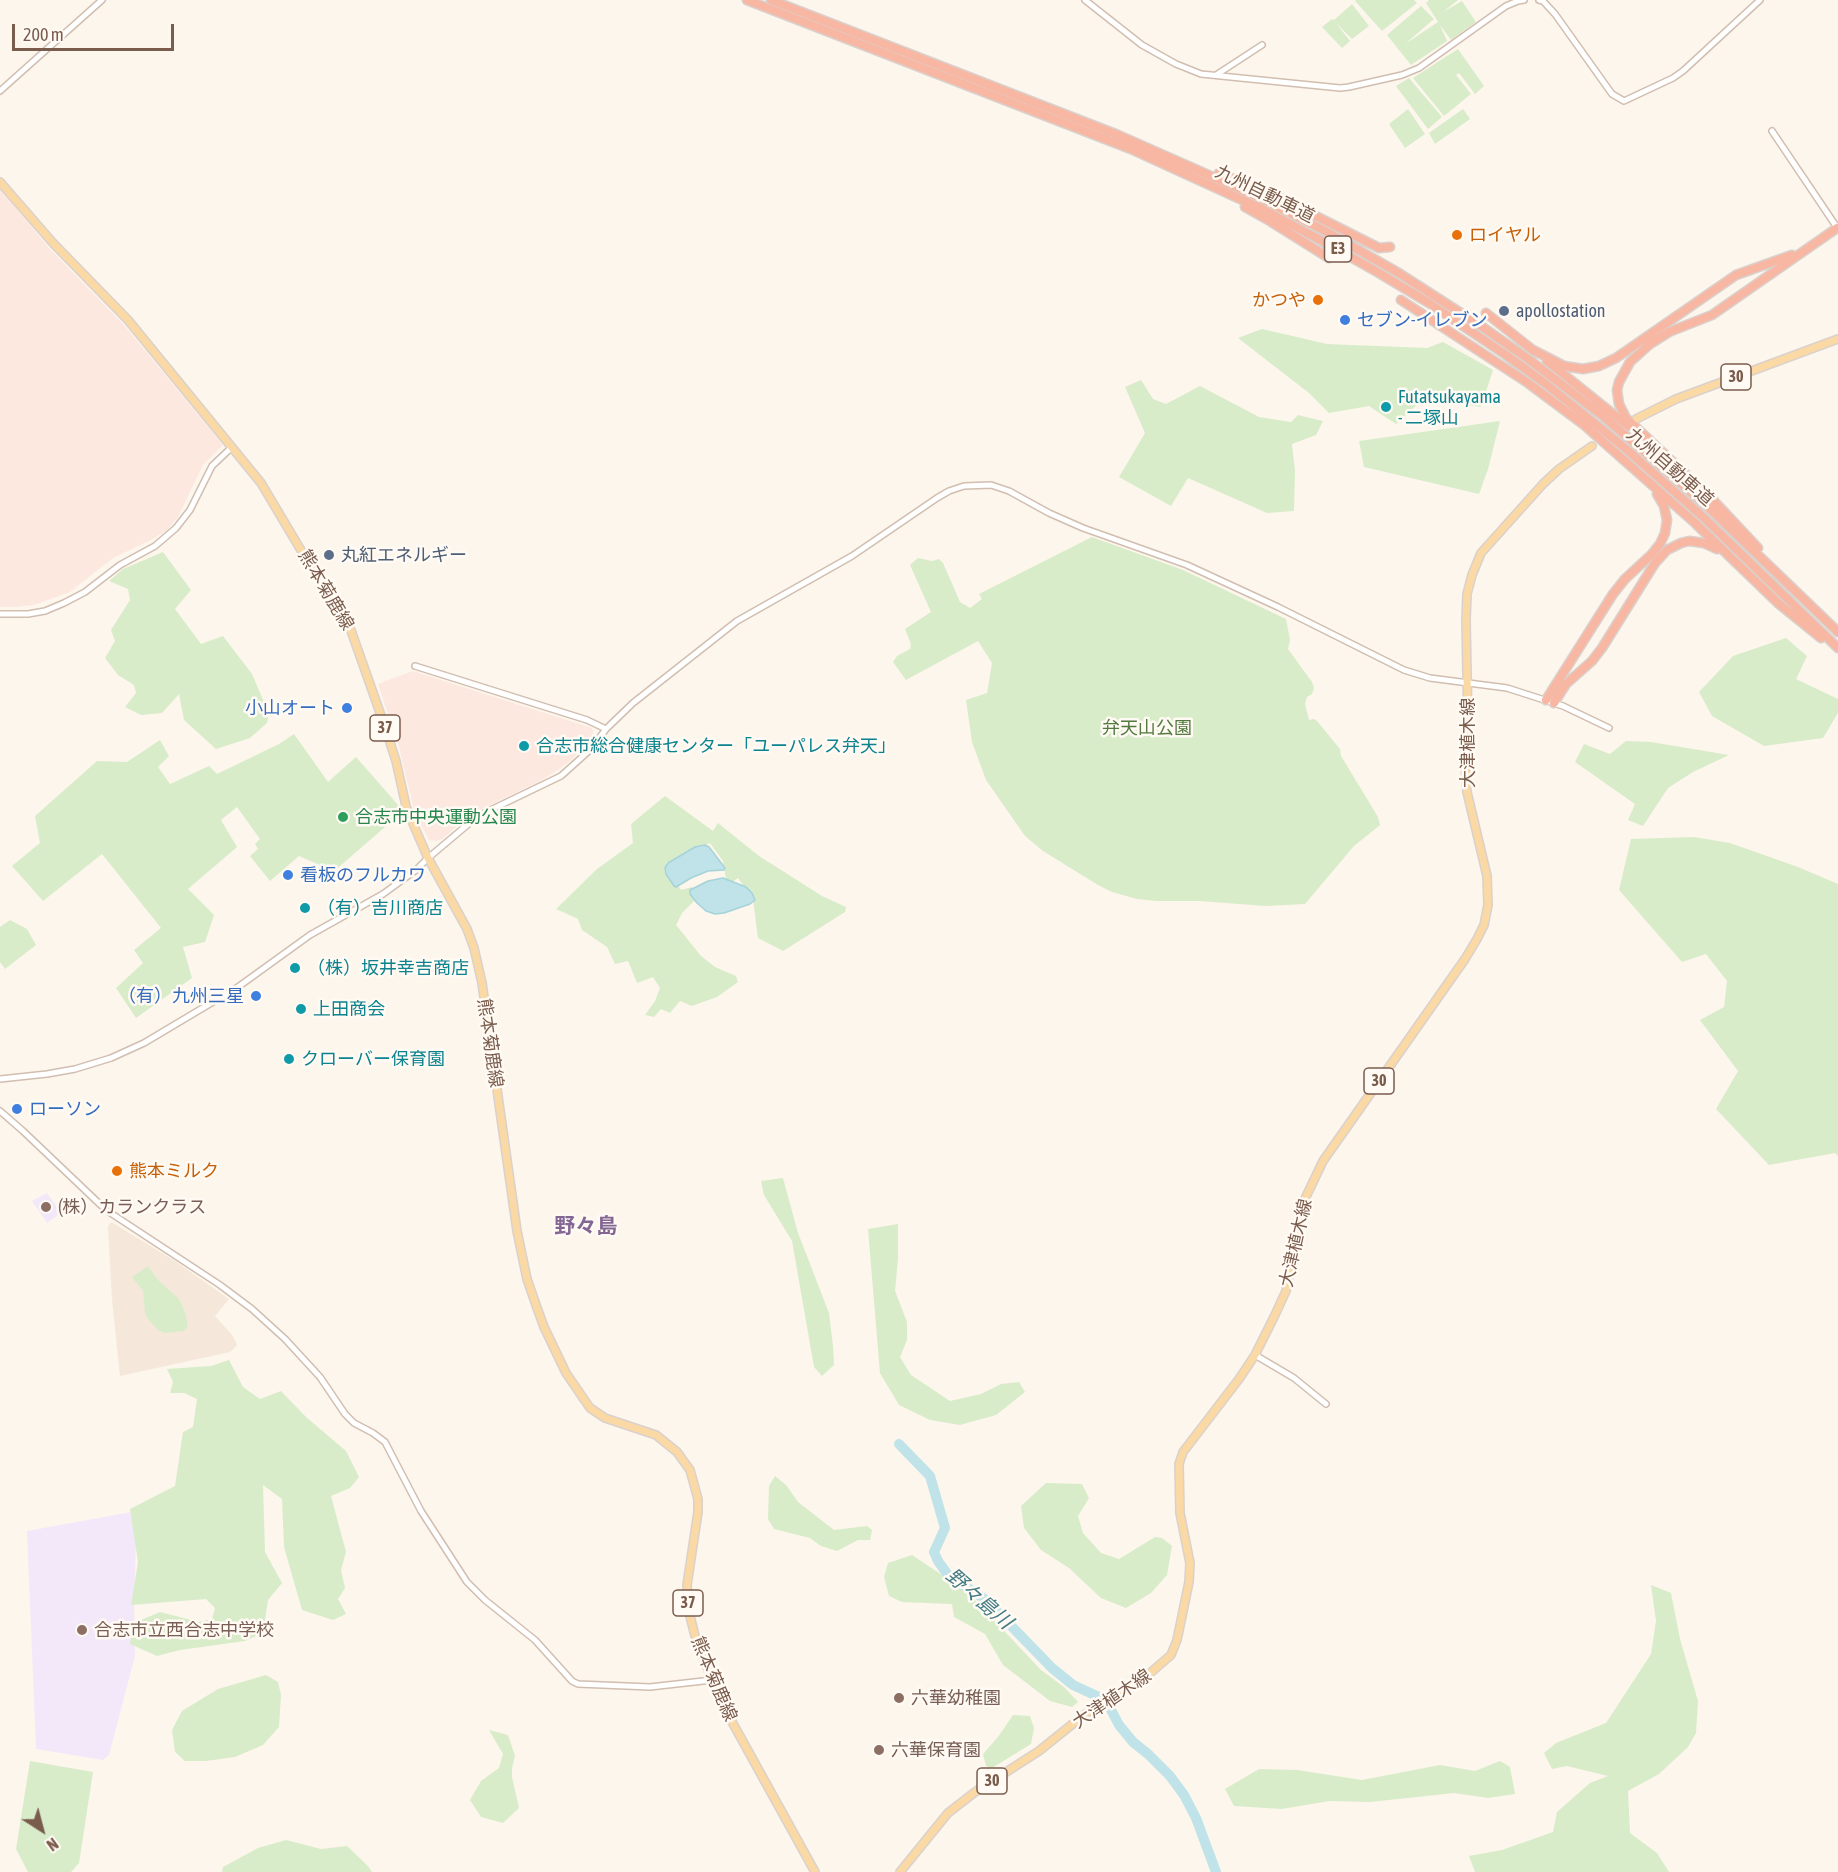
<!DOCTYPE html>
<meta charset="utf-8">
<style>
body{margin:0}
#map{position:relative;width:1838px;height:1872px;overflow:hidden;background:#fdf6ec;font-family:"Asap Condensed",sans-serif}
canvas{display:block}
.north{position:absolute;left:12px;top:1800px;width:60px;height:60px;-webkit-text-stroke:4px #fffaf3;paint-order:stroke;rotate:144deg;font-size:16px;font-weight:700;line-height:24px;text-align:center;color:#7a5c4d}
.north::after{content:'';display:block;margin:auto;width:21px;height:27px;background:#7a5c4d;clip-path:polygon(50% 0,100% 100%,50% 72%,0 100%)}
.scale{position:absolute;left:12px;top:24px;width:162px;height:27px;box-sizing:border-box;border:3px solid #7a5c4d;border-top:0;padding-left:8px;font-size:18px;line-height:21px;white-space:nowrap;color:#7a5c4d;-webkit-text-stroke:4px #fffaf3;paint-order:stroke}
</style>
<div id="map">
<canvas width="1838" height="1872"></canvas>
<div class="north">N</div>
<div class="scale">200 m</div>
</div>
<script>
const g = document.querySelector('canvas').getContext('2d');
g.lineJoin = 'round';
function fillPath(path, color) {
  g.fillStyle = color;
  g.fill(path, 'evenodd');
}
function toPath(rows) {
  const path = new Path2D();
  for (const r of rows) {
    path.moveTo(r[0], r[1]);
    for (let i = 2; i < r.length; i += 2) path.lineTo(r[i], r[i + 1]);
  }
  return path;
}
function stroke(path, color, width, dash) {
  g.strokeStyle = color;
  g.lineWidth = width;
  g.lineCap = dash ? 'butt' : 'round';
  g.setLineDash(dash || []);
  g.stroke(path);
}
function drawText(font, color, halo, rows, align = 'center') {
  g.font = font + ' "Asap Condensed","Noto Sans JP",sans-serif';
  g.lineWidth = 5;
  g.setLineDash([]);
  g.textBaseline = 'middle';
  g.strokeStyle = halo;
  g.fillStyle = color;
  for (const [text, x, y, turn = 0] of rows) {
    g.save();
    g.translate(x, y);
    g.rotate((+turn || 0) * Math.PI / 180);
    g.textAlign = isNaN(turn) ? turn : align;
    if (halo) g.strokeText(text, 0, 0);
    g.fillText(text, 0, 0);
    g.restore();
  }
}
const residential = toPath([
 [110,1223,113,1223,175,1261,229,1299,215,1316,233,1336,237,1345,230,1352,120,1376,112,1300,108,1227]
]);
const commercial = toPath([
 [0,188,48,247,124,325,223,445,203,465,178,517,167,530,151,540,113,558,70,592,34,605,13,607,0,607],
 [413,671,592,728,594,736,571,760,558,770,538,782,473,813,442,839,435,841,429,840,415,814,399,747,378,684]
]);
const education = toPath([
 [47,1193,61,1213,47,1223,32,1201],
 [137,1511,134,1603,135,1656,109,1755,103,1760,36,1749,27,1531]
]);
const green = toPath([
 [1356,0,1414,0,1417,3,1382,31,1355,1],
 [1429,0,1458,0,1443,12,1462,1,1476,22,1451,40,1440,25,1447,41,1411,65,1387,35,1421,6,1434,19,1405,44,1438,22,1426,3],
 [1352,4,1369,26,1352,39,1336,23,1350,41,1342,48,1322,27,1332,19,1334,20],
 [1458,49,1484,86,1475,94,1459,73,1456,75,1471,94,1444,116,1413,78],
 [1409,78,1442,117,1428,129,1396,86],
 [1408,109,1425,134,1405,148,1389,124],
 [1463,109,1470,119,1435,144,1429,133],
 [1262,329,1327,344,1427,348,1443,342,1493,370,1481,407,1423,399,1396,424,1369,406,1329,413,1309,393,1238,338],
 [1141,380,1153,399,1166,404,1200,386,1259,417,1291,422,1298,415,1323,421,1316,435,1292,444,1295,471,1294,511,1267,513,1188,478,1171,506,1119,477,1145,433,1125,387],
 [1500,421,1488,469,1479,494,1364,467,1359,441],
 [1092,537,1183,570,1286,619,1290,640,1288,649,1312,682,1314,688,1312,694,1307,697,1305,704,1309,720,1314,719,1317,721,1340,749,1341,756,1378,817,1380,825,1354,846,1305,904,1266,906,1199,901,1156,901,1137,899,1112,892,1098,885,1043,851,1025,836,986,780,972,742,966,700,987,693,992,663,978,641,906,680,893,662,897,656,910,649,911,644,905,629,931,612,910,565,918,558,932,561,939,559,943,563,960,602,970,608,982,599,979,594],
 [163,552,191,590,175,609,201,644,223,636,252,674,269,714,267,723,250,738,216,749,184,720,179,694,162,713,141,715,125,707,136,693,134,685,118,675,105,658,115,641,111,630,130,600,128,589,109,581,123,569],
 [1786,638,1807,656,1796,679,1838,699,1838,713,1823,738,1764,746,1712,716,1699,692,1733,656],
 [294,734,328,782,356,757,399,806,400,814,332,873,329,869,299,856,270,881,250,856,258,849,255,844,260,839,237,807,221,820,237,847,188,889,214,915,205,942,183,947,192,978,136,1018,116,988,143,963,134,950,161,928,102,854,43,901,12,866,40,843,35,816,97,761,127,762,160,740,169,756,158,767,170,784,209,766,217,774,279,744],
 [1626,741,1651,742,1729,755,1693,772,1668,788,1643,826,1628,820,1635,804,1575,762,1584,744,1610,754],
 [665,796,713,831,718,823,759,856,822,896,846,907,845,912,783,951,758,938,753,899,738,878,731,883,726,879,723,861,710,843,666,863,681,890,692,887,697,898,682,913,676,925,701,956,715,967,736,976,738,982,717,997,692,1006,680,1001,670,1013,661,1009,654,1017,645,1015,655,1001,660,988,653,977,637,983,628,961,615,964,607,947,582,930,578,919,556,909,597,869,633,843,631,824],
 [1694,837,1730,843,1798,867,1838,884,1838,1156,1835,1153,1769,1165,1716,1109,1738,1071,1700,1020,1724,1007,1727,981,1706,954,1682,962,1619,890,1631,839],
 [10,920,27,929,36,945,5,969,0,962,0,927],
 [783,1178,798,1233,829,1313,833,1346,834,1365,822,1376,814,1367,792,1241,764,1195,761,1181],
 [898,1224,898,1258,895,1291,907,1322,907,1340,900,1357,911,1375,950,1401,981,1394,1001,1384,1019,1382,1025,1392,996,1415,960,1425,930,1420,899,1405,880,1373,868,1229],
 [148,1266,158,1280,179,1299,185,1312,188,1326,184,1331,165,1333,158,1330,148,1319,145,1313,143,1291,132,1277],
 [229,1360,243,1387,260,1399,281,1391,306,1417,346,1451,359,1477,350,1488,331,1496,346,1552,341,1570,345,1588,338,1599,346,1614,333,1620,302,1610,284,1547,282,1499,263,1485,265,1552,282,1583,268,1600,263,1633,245,1641,180,1650,157,1656,130,1644,134,1623,160,1612,199,1622,212,1619,215,1608,206,1599,131,1605,138,1562,130,1509,175,1486,183,1432,193,1427,197,1399,184,1393,170,1393,173,1382,167,1369,211,1366],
 [775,1476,786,1485,798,1502,834,1530,867,1526,872,1530,870,1540,858,1540,837,1551,821,1546,810,1538,774,1529,768,1519,769,1486],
 [1046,1483,1082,1484,1089,1498,1078,1516,1083,1533,1101,1553,1119,1559,1155,1537,1162,1538,1172,1546,1167,1575,1151,1593,1126,1608,1101,1598,1069,1568,1041,1550,1024,1528,1021,1506],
 [912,1555,951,1581,973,1598,1041,1670,1064,1687,1078,1702,1072,1707,1050,1701,1003,1665,985,1634,954,1617,952,1604,902,1602,889,1596,884,1577,888,1563],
 [1651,1585,1671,1593,1680,1639,1698,1701,1696,1733,1688,1747,1659,1774,1628,1791,1630,1833,1657,1853,1669,1872,1475,1872,1469,1856,1502,1850,1553,1832,1557,1812,1590,1783,1608,1776,1567,1766,1552,1769,1544,1753,1556,1743,1606,1723,1651,1654,1656,1621],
 [266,1675,278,1682,281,1695,279,1727,263,1745,235,1757,206,1761,185,1761,175,1752,172,1730,182,1711,218,1689],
 [1013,1715,1030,1716,1034,1728,1031,1744,992,1768,986,1766,983,1754,998,1737],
 [489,1730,508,1735,515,1756,512,1768,512,1777,519,1808,503,1823,481,1817,470,1800,481,1781,499,1768,503,1754],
 [30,1761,93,1772,79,1863,71,1872,28,1872,16,1849],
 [1500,1761,1510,1767,1515,1794,1488,1798,1454,1793,1370,1802,1329,1801,1282,1809,1234,1806,1225,1789,1259,1769,1297,1770,1362,1780,1440,1765,1475,1771],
 [286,1840,321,1849,347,1846,368,1866,372,1872,222,1872,223,1867,258,1848]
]);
const water = toPath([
 [705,845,709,847,725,868,724,870,708,871,691,878,676,887,674,886,666,874,665,868,668,863,695,847,705,845],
 [723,878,746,887,752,893,755,900,750,904,724,913,715,914,706,911,697,903,690,894,690,890,708,881,723,878]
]);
const river = toPath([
 [899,1444,930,1476,945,1528,934,1552,938,1561,948,1575,986,1600,1052,1668,1073,1685,1099,1697],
 [1109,1706,1119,1725,1133,1742,1148,1754,1170,1776,1184,1795,1196,1818,1216,1872]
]);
const tertiary = toPath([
 [1085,0,1142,45,1176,64,1201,74,1340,88,1349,87,1402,75,1419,68,1506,6,1518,1,1524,0],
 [1539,0,1543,1,1555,14,1612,94,1624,101,1673,78,1683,71,1760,0],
 [1216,75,1262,45],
 [0,91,102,0],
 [1772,131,1838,229],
 [0,614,28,614,45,611,64,603,85,592,120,565,155,546,176,528,190,510,212,466,232,447],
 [415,666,587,720,606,729],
 [0,1079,47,1074,75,1069,111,1058,144,1043,238,987,310,935,383,894,416,870,428,858,478,816,561,776,591,749,606,729,633,703,737,621,852,556,937,498,949,491,964,486,991,485,1009,491,1049,513,1083,528,1187,565,1278,607,1404,670,1430,678,1507,688,1563,706,1609,728],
 [0,1111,23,1131,106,1210,220,1285,252,1309,285,1339,320,1377,345,1414,354,1423,373,1433,385,1442,421,1511,467,1582,485,1600,535,1640,572,1681,578,1684,650,1687,712,1680],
 [1255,1355,1294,1378,1326,1404]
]);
const primary = toPath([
 [0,182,53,243,128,320,261,483,305,557,348,622,384,724,396,761,406,806,414,826,428,858,467,929,474,948,482,983,517,1231,527,1279,536,1305,544,1327,566,1373,590,1408,605,1418,656,1435,677,1452,690,1470,698,1499,698,1512,687,1585,689,1612,695,1636,712,1680,726,1711,815,1872],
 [1636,419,1676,399,1838,339],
 [900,1872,948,1813,975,1792,1039,1751,1085,1714,1149,1674,1171,1655,1177,1640,1189,1582,1190,1563,1180,1513,1179,1464,1183,1452,1239,1379,1255,1355,1274,1317,1286,1291,1304,1201,1323,1161,1465,959,1477,939,1484,925,1488,905,1487,876,1467,792,1465,765,1468,728,1466,620,1467,594,1472,575,1481,553,1543,484,1559,469,1592,446]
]);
const motorway = toPath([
 [747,0,1131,149,1262,209,1324,242,1379,273,1429,303,1506,355,1546,384,1626,449,1702,516,1838,648],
 [771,0,1118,135,1256,196,1327,232,1397,272,1481,326,1531,361,1603,416,1707,506,1838,632],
 [1219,173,1270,193,1379,248,1390,247],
 [1245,207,1270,221,1329,258],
 [1401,300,1528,383,1583,424,1695,523,1779,604,1821,638],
 [1486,313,1534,351],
 [1531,349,1564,366,1583,369,1599,366,1616,358,1736,275,1792,255],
 [1547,361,1628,426],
 [1758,548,1713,500,1626,418,1619,404,1617,390,1619,382,1630,362,1650,344,1669,332,1712,315,1837,228],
 [1546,700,1613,594,1625,579,1652,554,1660,544,1665,533,1667,520,1664,506,1657,494],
 [1554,703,1566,684,1592,661,1602,648,1655,563,1667,550,1681,543,1689,541,1704,543,1717,549]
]);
const markers = [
 [1457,235,6,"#e8710a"],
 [1318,300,6,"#e8710a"],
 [1504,311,6,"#5c6f8a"],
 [1345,320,6,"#3f7fe0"],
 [1386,407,6,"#0f9aa8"],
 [329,555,6,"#5c6f8a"],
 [347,708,6,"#3f7fe0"],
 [524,746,6,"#0f9aa8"],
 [343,817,6,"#2e9e5b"],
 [288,875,6,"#3f7fe0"],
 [305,908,6,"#0f9aa8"],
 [295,968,6,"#0f9aa8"],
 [256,996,6,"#3f7fe0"],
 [301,1009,6,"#0f9aa8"],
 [289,1059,6,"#0f9aa8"],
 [17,1109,6,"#3f7fe0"],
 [117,1171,6,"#e8710a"],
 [46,1207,6,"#8d6e63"],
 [82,1630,6,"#8d6e63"],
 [899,1698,6,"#8d6e63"],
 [879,1750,6,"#8d6e63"]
];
const shields = [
 [1338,249,27],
 [1736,377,30],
 [385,728,30],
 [1379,1081,30],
 [688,1603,30],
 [992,1781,30]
];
const shieldNames = [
 ["E3",1338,249],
 ["30",1736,377],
 ["37",385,728],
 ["30",1379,1081],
 ["37",688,1603],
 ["30",992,1781]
];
const streetNames = [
 ["九州自動車道",1265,194,26],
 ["九州自動車道",1670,467,41],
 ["熊本菊鹿線",326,590,59],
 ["大津植木線",1468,743,-90],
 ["熊本菊鹿線",490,1043,82],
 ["大津植木線",1296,1243,-77],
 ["熊本菊鹿線",714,1679,67],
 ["大津植木線",1112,1699,-34]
];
const foodNames = [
 ["ロイヤル",1469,235],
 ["かつや",1306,300,"right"],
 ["熊本ミルク",129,1171]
];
const serviceNames = [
 ["apollostation",1516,311],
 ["丸紅エネルギー",341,555]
];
const shopNames = [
 ["セブン-イレブン",1357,320],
 ["小山オート",335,708,"right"],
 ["看板のフルカワ",300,875],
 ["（有）九州三星",244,996,"right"],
 ["ローソン",29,1109]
];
const cultureNames = [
 ["Futatsukayama",1398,397],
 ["- 二塚山",1398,418],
 ["合志市総合健康センター「ユーパレス弁天」",536,746],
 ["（有）吉川商店",317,908],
 ["（株）坂井幸吉商店",307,968],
 ["上田商会",313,1009],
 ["クローバー保育園",301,1059]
];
const parkNames = [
 ["弁天山公園",1147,728]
];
const leisureNames = [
 ["合志市中央運動公園",355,817]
];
const educationNames = [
 ["(株）カランクラス",58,1207],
 ["合志市立西合志中学校",94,1630],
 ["六華幼稚園",911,1698],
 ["六華保育園",891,1750]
];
const waterNames = [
 ["野々島川",979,1599,41]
];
const quarterNames = [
 ["野々島",586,1226]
];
fillPath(residential, '#f5e8da');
fillPath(commercial, '#fde8e0');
fillPath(education, '#f3e8fa');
fillPath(green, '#d8ecc9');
fillPath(water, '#bfe3e8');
stroke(water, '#a5d3da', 1.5);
stroke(river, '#bfe3e8', 10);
stroke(tertiary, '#d1beb0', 8);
stroke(primary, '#dad1cd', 10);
stroke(motorway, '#dad1cd', 11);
stroke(tertiary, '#fff', 5);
stroke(primary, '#fbd9a5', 7);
stroke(motorway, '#f7b7a3', 8);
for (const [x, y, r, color] of markers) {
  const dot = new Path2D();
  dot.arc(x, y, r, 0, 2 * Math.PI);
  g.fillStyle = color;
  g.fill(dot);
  stroke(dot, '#fffaf3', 2);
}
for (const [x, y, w] of shields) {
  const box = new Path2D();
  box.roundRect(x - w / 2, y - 13, w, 26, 4.5);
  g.fillStyle = '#fffaf3';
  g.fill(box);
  stroke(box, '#7a5c4d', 1.5);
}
drawText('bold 16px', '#7a5c4d', null, shieldNames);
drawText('18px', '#7a5c4d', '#fffaf3', streetNames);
drawText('18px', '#c56008', '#fffaf3', foodNames, 'left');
drawText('18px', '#4e5e75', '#fffaf3', serviceNames, 'left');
drawText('18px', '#366cbe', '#fffaf3', shopNames, 'left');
drawText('18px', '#0d838f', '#fffaf3', cultureNames, 'left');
drawText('18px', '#537a41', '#fffaf3', parkNames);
drawText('18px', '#27864d', '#fffaf3', leisureNames, 'left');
drawText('18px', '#785e54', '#fffaf3', educationNames, 'left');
drawText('italic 20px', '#437c86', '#fffaf3', waterNames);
drawText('bold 21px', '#846695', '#fffaf3', quarterNames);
</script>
